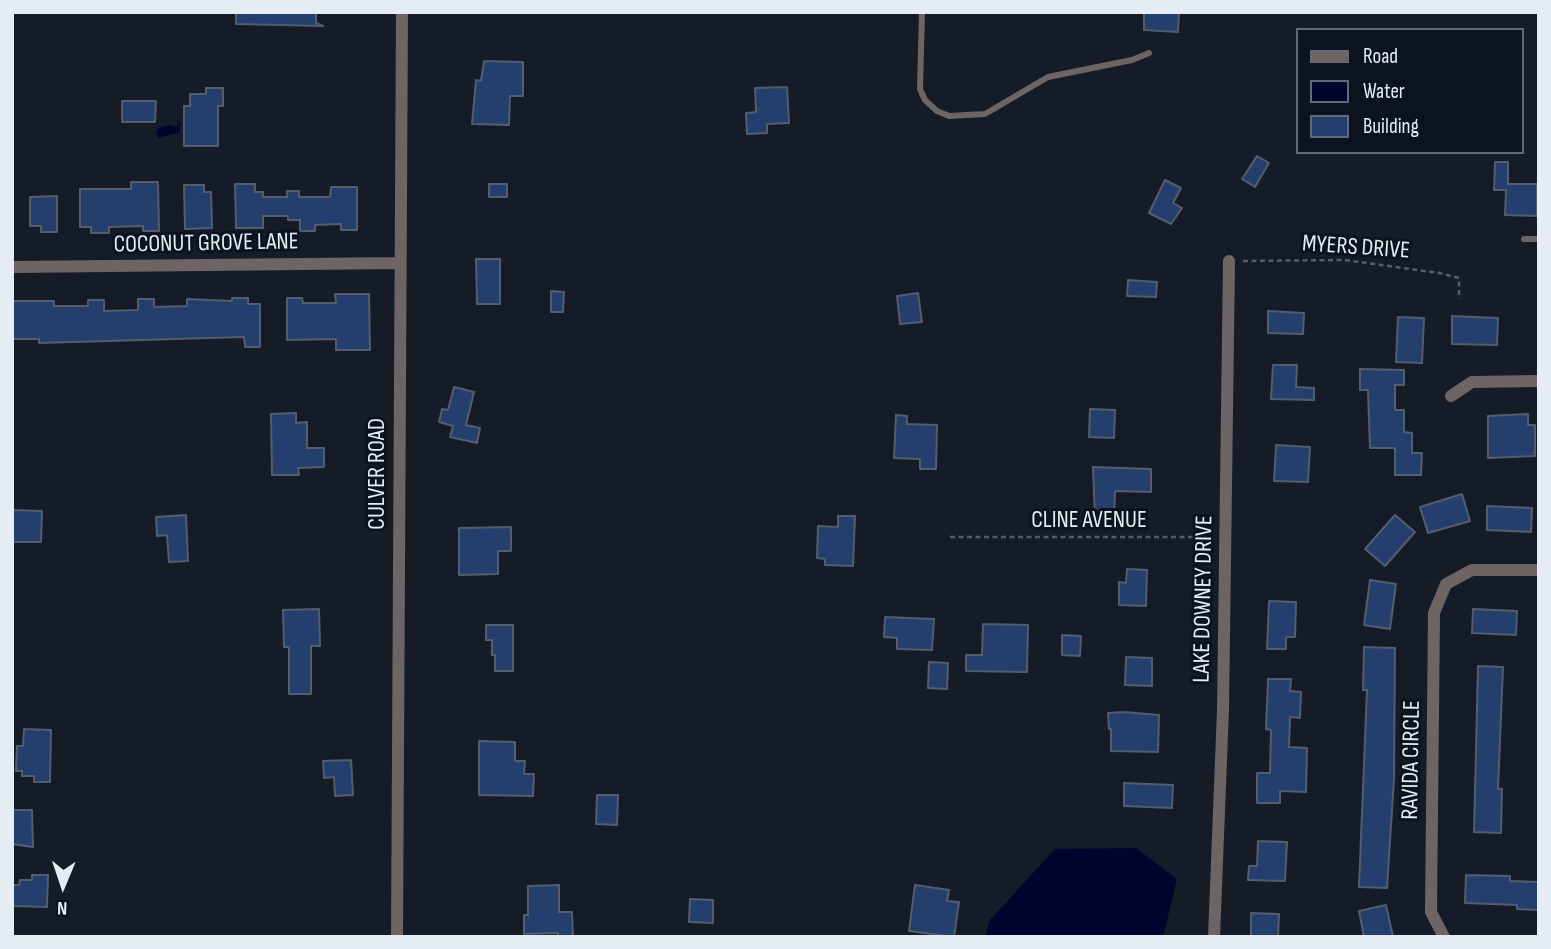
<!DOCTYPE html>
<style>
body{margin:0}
#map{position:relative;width:1551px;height:949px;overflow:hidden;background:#151c28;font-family:"Sofia Sans Condensed",sans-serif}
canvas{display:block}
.frame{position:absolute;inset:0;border:14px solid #e6ecf4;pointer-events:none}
.legend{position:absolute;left:1296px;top:28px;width:228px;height:126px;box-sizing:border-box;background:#0c131f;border:2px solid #636a74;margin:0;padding:9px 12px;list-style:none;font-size:21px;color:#e6ecf4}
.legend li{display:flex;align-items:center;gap:14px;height:35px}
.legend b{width:35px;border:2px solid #636a74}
.north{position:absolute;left:28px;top:851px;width:70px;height:70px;-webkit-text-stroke:5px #0c131f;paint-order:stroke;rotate:182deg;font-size:19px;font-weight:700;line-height:28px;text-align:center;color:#e6ecf4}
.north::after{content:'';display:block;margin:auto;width:24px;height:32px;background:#e6ecf4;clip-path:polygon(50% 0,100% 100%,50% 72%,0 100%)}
</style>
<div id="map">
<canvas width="1551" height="949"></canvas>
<div class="frame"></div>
<ul class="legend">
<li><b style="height:9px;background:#6d6463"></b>Road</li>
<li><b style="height:19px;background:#00052e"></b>Water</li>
<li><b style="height:19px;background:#243f6d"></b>Building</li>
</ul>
<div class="north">N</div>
</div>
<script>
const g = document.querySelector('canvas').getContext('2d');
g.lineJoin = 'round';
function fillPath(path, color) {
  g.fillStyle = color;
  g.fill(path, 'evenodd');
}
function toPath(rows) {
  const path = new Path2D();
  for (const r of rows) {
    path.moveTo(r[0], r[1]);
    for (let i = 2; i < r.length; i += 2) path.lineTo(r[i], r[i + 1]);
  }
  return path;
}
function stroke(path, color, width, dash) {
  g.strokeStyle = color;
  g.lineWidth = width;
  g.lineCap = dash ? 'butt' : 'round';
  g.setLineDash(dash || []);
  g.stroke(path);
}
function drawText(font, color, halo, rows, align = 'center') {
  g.font = font + ' "Sofia Sans Condensed",sans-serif';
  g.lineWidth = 6;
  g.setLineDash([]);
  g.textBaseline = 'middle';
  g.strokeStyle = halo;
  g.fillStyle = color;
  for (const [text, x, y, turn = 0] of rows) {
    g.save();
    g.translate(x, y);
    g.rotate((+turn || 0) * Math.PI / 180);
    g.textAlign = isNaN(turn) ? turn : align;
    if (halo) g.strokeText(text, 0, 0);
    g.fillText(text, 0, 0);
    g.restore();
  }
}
const water = toPath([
 [173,119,180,123,180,132,158,138,156,132,159,128,170,125,178,127,179,123],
 [1136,848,1177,879,1163,937,985,937,990,920,1055,849]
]);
const building = toPath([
 [236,12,316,12,316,23,323,26,236,24,236,12],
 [1144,12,1179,12,1178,32,1144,30,1144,12],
 [484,61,523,62,523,96,510,96,509,125,472,124,476,80,481,81,484,61],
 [787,87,789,123,767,124,767,133,747,134,746,113,756,112,755,88,787,87],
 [206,88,223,88,223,106,218,106,218,146,184,146,184,106,190,106,190,94,206,94,206,88],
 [122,101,156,101,155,122,122,122,122,101],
 [1257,156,1269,163,1255,187,1242,179,1257,156],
 [1495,162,1508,162,1508,184,1537,184,1537,216,1505,215,1506,190,1494,190,1495,162],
 [1165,180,1181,188,1173,203,1182,208,1171,224,1149,213,1165,180],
 [131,182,158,182,159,231,143,231,143,226,109,227,109,233,91,233,91,227,80,227,80,189,131,189,131,182],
 [235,184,255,184,255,192,263,192,263,197,287,197,287,191,299,191,299,197,330,197,331,187,357,187,357,230,341,230,341,224,315,225,315,231,300,231,300,220,288,220,288,216,263,216,263,228,236,228,235,184],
 [489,184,507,184,507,197,489,197,489,184],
 [184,185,204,185,204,192,211,192,212,228,185,229,184,185],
 [57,196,57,232,41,232,41,226,30,226,30,197,57,196],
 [476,259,500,259,500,304,477,304,476,259],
 [1128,280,1157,282,1156,297,1127,296,1128,280],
 [551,291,564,292,563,312,551,312,551,291],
 [918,293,922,322,900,324,897,296,918,293],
 [335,294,369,294,370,350,336,350,336,339,287,340,287,298,302,298,303,303,336,303,335,294],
 [232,298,248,298,248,304,260,304,260,347,245,347,244,337,39,343,39,339,12,339,12,301,54,301,54,306,88,306,88,300,104,300,104,311,138,310,138,299,154,299,154,307,187,306,187,299,232,301,232,298],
 [1268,311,1304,313,1303,334,1268,333,1268,311],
 [1452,316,1498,318,1497,345,1452,344,1452,316],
 [1398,317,1424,318,1422,363,1396,362,1398,317],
 [1273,365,1297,365,1296,387,1314,388,1314,400,1271,399,1273,365],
 [1360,369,1404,370,1404,385,1395,385,1395,410,1404,410,1404,432,1412,433,1412,453,1422,453,1421,475,1395,475,1395,448,1370,448,1368,390,1360,390,1360,369],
 [454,387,474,392,466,425,480,428,477,443,450,437,453,426,439,422,442,409,448,410,454,387],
 [1090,409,1115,410,1114,438,1089,437,1090,409],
 [296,413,296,423,307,422,307,448,324,448,324,467,298,468,299,475,272,475,271,414,296,413],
 [1528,414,1528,425,1535,425,1535,456,1488,458,1488,416,1528,414],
 [896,415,907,416,907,424,937,425,936,469,920,469,920,459,894,458,896,415],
 [1276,445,1310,447,1308,482,1274,481,1276,445],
 [1093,467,1151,469,1151,492,1115,491,1114,518,1095,518,1093,467],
 [1462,494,1470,521,1428,533,1420,507,1462,494],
 [1487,506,1532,508,1531,532,1487,530,1487,506],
 [13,510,42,511,41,542,12,542,13,510],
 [186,515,188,561,169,562,167,535,157,536,156,517,186,515],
 [1395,515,1415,532,1385,566,1365,549,1395,515],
 [838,516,855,516,853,566,825,565,825,559,817,558,818,526,838,527,838,516],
 [511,527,511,551,498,551,498,574,459,575,459,528,511,527],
 [1127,569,1147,570,1146,606,1119,605,1119,582,1126,583,1127,569],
 [1370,580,1396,584,1390,629,1364,625,1370,580],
 [1269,601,1296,602,1295,637,1286,637,1286,649,1267,649,1269,601],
 [319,609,320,646,311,646,311,694,289,694,289,647,284,647,283,610,319,609],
 [1473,609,1517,611,1516,635,1472,633,1473,609],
 [885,617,934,619,932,650,897,649,897,638,884,637,885,617],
 [983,624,1028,625,1027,672,966,671,966,655,982,655,983,624],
 [486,625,513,625,513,671,495,671,495,655,492,655,492,640,486,640,486,625],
 [1062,635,1081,636,1080,656,1062,655,1062,635],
 [1364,647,1395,648,1394,778,1387,888,1359,887,1367,690,1363,690,1364,647],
 [1126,657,1152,658,1152,686,1125,685,1126,657],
 [929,662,948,663,947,689,928,688,929,662],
 [1478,666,1503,667,1498,789,1502,789,1501,833,1474,832,1478,666],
 [1268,679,1291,679,1290,691,1301,692,1300,718,1290,717,1289,747,1307,748,1306,792,1280,791,1280,803,1257,803,1257,773,1270,773,1271,730,1266,729,1268,679],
 [1124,712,1159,715,1158,752,1111,751,1111,729,1109,729,1108,713,1124,712],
 [24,729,51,730,50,782,34,782,34,776,22,776,22,771,16,771,17,746,23,746,24,729],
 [479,741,515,742,515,761,525,761,524,774,534,774,533,796,479,795,479,741],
 [351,760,353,795,335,796,334,777,324,778,323,761,351,760],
 [1124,783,1173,785,1172,808,1124,806,1124,783],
 [597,795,618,795,617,825,596,824,597,795],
 [12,810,32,810,33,847,12,844,12,810],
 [1258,841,1287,842,1285,881,1248,880,1249,866,1257,866,1258,841],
 [32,875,48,875,47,907,13,906,13,885,19,885,20,880,32,880,32,875],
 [1466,875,1510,876,1510,881,1539,882,1539,910,1517,909,1517,905,1465,903,1466,875],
 [559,885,559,912,572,912,573,937,558,937,558,933,524,934,524,915,528,915,528,886,559,885],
 [915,885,949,890,947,901,959,902,954,937,909,931,915,885],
 [690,899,713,900,713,923,689,922,690,899],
 [1386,905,1393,937,1364,937,1359,911,1386,905],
 [1251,913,1279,914,1278,937,1251,937,1251,913]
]);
const path = toPath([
 [1243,261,1345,260,1439,273,1459,278,1459,299],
 [950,537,1213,537]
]);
const lane = toPath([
 [922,12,920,89,925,100,937,111,949,116,985,114,1048,77,1132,60,1149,53],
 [1524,239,1539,239]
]);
const street = toPath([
 [12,267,400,263],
 [1451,396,1472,382,1539,381],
 [397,937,402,12],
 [1214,937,1223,710,1229,261],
 [1444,937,1431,912,1434,613,1446,584,1472,570,1539,570]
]);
const streetNames = [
 ["COCONUT GROVE LANE",206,244,-1],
 ["MYERS DRIVE",1356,248,4],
 ["CULVER ROAD",378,474,-90],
 ["CLINE AVENUE",1089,521],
 ["LAKE DOWNEY DRIVE",1204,599,-89],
 ["RAVIDA CIRCLE",1412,760,-89]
];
fillPath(water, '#00052e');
fillPath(building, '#243f6d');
stroke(building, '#545d6c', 2);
stroke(path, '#565d68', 2.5, [5, 3.5]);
stroke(lane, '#6d6463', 6);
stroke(street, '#6d6463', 12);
drawText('24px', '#e6ecf4', '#0c131f', streetNames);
</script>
